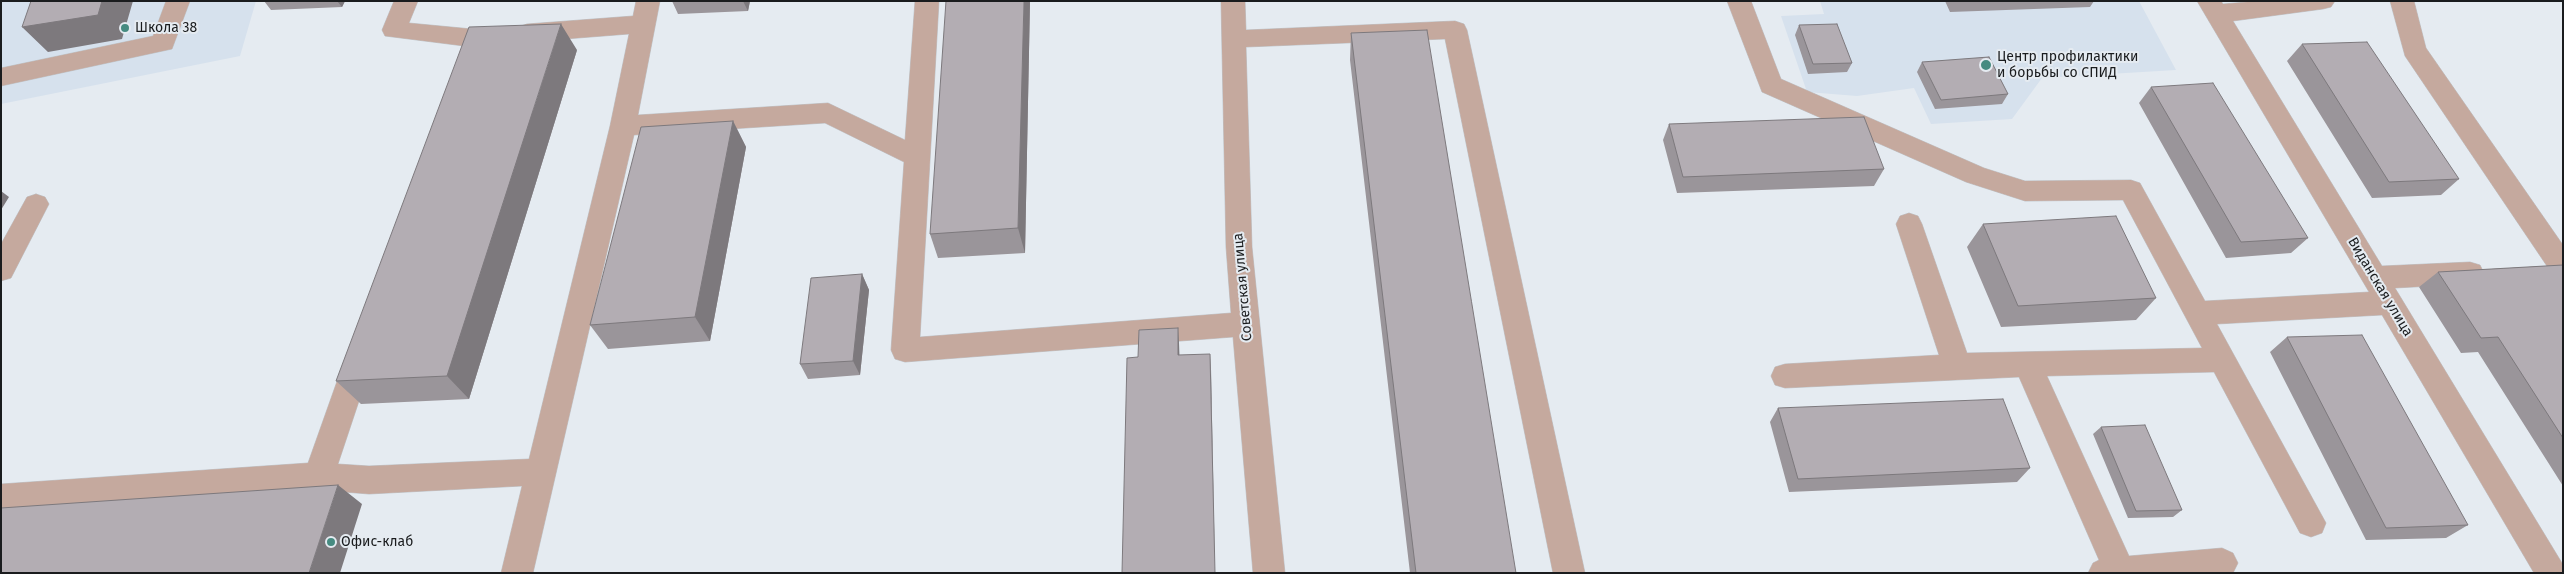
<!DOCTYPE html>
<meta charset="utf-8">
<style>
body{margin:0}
#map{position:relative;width:2564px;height:574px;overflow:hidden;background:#e5ebf1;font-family:"Fira Sans",sans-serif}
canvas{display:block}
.frame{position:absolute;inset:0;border:2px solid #1a1c1e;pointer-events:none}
</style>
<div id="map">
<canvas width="2564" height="574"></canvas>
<div class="frame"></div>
</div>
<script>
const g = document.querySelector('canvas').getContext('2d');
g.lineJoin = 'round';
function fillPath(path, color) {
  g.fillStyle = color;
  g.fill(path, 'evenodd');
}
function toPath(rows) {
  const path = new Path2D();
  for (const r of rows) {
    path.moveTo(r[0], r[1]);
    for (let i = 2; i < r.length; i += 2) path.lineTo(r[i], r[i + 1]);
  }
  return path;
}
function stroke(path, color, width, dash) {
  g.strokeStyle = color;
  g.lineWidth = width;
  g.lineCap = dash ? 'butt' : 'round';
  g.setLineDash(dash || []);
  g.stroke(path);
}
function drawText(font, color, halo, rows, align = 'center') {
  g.font = font + ' "Fira Sans",sans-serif';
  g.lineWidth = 4;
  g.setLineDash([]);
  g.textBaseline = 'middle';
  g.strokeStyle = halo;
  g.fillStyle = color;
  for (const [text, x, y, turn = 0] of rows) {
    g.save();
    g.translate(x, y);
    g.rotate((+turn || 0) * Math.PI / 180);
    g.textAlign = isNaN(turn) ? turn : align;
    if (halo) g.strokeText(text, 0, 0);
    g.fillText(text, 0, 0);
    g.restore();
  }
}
const built = toPath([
 [1,1,256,1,240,56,1,104],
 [1820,1,2139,1,2176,70,2042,78,2012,119,1931,124,1914,88,1857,96,1807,92,1781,16,1824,14]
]);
const minor = toPath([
 [166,1,190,1,172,49,1,86,1,68,153,36,166,1],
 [394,1,418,1,409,23,472,29,481,32,484,38,481,44,472,47,385,36,382,30,394,1],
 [636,1,660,1,638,115,828,103,905,140,915,1,939,1,920,337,1231,313,1226,247,1221,1,1245,1,1246,30,1455,21,1464,24,1467,30,1585,573,1553,573,1445,39,1246,47,1252,247,1285,573,1253,573,1233,337,905,362,895,359,891,350,904,162,825,123,634,135,533,573,501,573,522,486,369,494,319,490,1,512,1,484,308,463,346,356,350,347,360,344,370,347,374,356,338,464,369,466,529,459,610,126,629,34,527,42,518,39,515,33,518,27,527,24,633,16,636,1],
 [1727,1,1751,1,1781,79,1984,168,2025,181,2131,180,2140,183,2205,301,2369,292,2197,1,2221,1,2223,4,2259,1,2335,1,2331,7,2323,9,2233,21,2382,266,2470,262,2480,265,2484,273,2480,281,2470,284,2395,288,2562,563,2563,573,2534,573,2382,315,2217,324,2326,523,2322,533,2311,537,2300,533,2214,372,2047,376,2129,556,2222,548,2233,553,2238,563,2233,573,2088,573,2093,563,2099,560,2019,377,1785,388,1775,385,1771,376,1775,367,1785,364,1939,355,1896,224,1900,216,1909,213,1918,216,1922,224,1967,353,2202,348,2123,200,2025,201,1966,182,1762,92,1727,1],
 [2390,1,2414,1,2426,48,2563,245,2563,278,2553,275,2405,56,2390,1],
 [36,194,45,197,49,204,11,278,1,281,1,244,27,197,36,194]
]);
const wall = toPath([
 [264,1,345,1,342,7,271,10],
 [672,1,750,1,748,11,678,14],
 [1030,1,1025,253,938,258,930,234],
 [1945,1,2094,1,2090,7,1950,12],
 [1799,25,1852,63,1847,72,1808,74,1795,35],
 [1351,33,1516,573,1410,573,1350,60],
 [2302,44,2459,179,2441,195,2372,198,2287,61],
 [577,50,469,399,361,404,336,381],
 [1922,62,2008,94,2002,104,1935,109,1917,72],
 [2151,87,2308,238,2291,253,2226,258,2139,103],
 [733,121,746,147,710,341,608,349,590,325],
 [1669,124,1884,169,1874,186,1677,193,1663,140],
 [1983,224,2156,298,2136,320,2001,327,1967,247],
 [2563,265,2563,486,2478,352,2461,353,2419,287,2438,272],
 [862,274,869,290,860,375,808,379,800,364],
 [2287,337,2468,525,2446,538,2366,540,2270,352],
 [1778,408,2030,468,2017,482,1789,492,1770,422],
 [2101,427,2182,510,2173,517,2128,518,2093,434]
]);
const shadedWall = toPath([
 [102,1,133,1,122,39,48,52,22,27],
 [337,1,345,1,342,7],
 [743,1,750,1,748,11],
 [1024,1,1030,1,1025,253,1018,228],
 [561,24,577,50,469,399,447,376],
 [733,121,746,147,710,341,695,317],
 [1,191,9,197,1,210],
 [862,274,869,290,860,375,853,361],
 [1178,328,1179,343,1180,370,1178,355],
 [1210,354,1211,368,1215,573],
 [338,485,362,504,340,573,309,573]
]);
const building = toPath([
 [31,1,102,1,98,15,22,27,31,1],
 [946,1,1024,1,1018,228,930,234,946,1],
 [561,24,447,376,336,381,469,27,561,24],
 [1837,24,1852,63,1813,64,1799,25,1837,24],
 [1427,30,1516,573,1416,573,1351,33,1427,30],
 [2367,42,2459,179,2389,182,2302,44,2367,42],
 [1989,57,2008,94,1941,100,1922,62,1989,57],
 [2213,83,2308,238,2241,242,2151,87,2213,83],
 [1864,117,1884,169,1683,177,1669,124,1864,117],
 [733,121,695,317,590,325,641,127,733,121],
 [2116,216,2156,298,2018,306,1983,224,2116,216],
 [2563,265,2563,438,2498,337,2481,338,2438,272,2563,265],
 [862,274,853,361,800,364,811,278,862,274],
 [1178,328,1178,355,1210,354,1215,573,1122,573,1127,358,1138,357,1139,330,1178,328],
 [2362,335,2468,525,2386,528,2287,337,2362,335],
 [2003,399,2030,468,1798,479,1778,408,2003,399],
 [2145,425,2182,510,2136,511,2101,427,2145,425],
 [338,485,309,573,1,573,1,508,338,485]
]);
const markers = [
 [125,28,5,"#468b81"],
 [1986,65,6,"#468b81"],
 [331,542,5,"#468b81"]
];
const poiNames = [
 ["Школа 38",135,28],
 ["Центр профилактики",1997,57],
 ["и борьбы со СПИД",1997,73],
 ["Офис-клаб",341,542]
];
const streetNames = [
 ["Советская улица",1243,287,-95],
 ["Виданская улица",2380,287,59]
];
fillPath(built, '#d6e1ed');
stroke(minor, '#c0c6cb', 1);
fillPath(minor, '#c5a99e');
fillPath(wall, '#9a959a');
fillPath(shadedWall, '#7d797d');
fillPath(building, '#b3adb3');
stroke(building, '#7d797d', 1);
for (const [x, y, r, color] of markers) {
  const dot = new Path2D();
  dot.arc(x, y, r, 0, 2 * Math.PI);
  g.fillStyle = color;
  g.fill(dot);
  stroke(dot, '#e5ebf1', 2);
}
drawText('14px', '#1a1c1e', '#e5ebf1', poiNames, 'left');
drawText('14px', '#1a1c1e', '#e5ebf1', streetNames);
</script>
